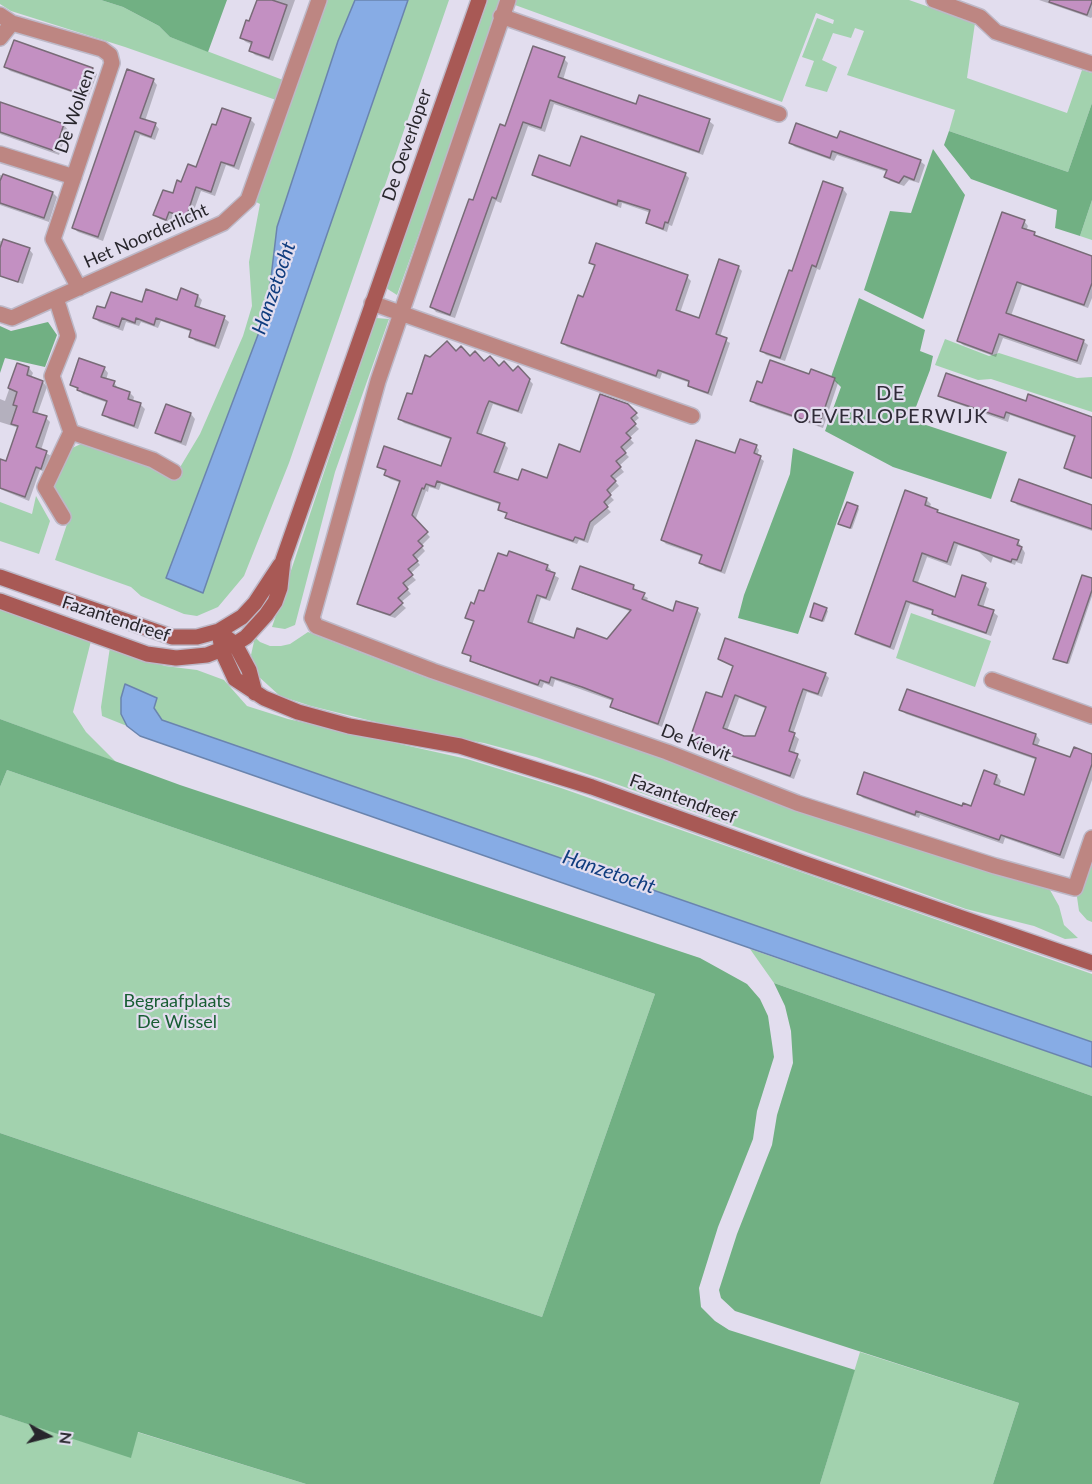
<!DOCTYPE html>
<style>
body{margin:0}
#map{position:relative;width:1092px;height:1484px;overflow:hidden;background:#e2ddee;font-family:Lato,sans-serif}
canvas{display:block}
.north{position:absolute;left:18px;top:1406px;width:60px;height:60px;-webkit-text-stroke:4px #e2ddee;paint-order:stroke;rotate:97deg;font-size:16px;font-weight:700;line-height:24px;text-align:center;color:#28262c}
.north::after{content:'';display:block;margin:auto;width:21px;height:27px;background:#28262c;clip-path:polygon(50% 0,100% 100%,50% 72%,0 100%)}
</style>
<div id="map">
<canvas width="1092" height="1484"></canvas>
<div class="north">N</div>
</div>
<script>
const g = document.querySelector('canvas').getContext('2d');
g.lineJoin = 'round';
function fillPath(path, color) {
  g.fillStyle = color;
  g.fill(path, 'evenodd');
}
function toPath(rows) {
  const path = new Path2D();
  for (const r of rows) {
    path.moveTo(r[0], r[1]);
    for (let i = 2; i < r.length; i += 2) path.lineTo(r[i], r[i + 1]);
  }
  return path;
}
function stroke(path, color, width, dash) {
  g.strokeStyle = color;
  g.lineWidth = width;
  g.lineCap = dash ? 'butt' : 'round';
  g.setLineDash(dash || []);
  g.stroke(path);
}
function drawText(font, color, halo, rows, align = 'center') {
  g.font = font + ' Lato,sans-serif';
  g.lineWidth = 4.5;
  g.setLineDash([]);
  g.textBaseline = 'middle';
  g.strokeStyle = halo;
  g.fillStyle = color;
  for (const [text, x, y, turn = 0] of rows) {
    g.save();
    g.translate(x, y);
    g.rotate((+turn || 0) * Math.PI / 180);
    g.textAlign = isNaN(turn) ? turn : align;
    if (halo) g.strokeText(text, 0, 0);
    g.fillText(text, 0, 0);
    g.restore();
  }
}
const green = toPath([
 [0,0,101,0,123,7,159,26,170,37,283,80,276,100,125,47,11,11,0,4],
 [328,0,355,0,338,41,271,286,267,311,166,578,203,592,408,0,449,0,289,463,244,576,218,607,197,616,184,614,141,596,131,587,55,560,69,518,51,491,70,449,83,443,176,474,200,434,243,336,252,306,249,262,260,204,252,200,258,188],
 [488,0,503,0,397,295,386,288],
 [516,0,909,0,975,23,967,78,1067,113,1082,70,1092,73,1092,103,1068,172,949,131,955,110,847,75,864,31,855,28,851,38,833,33,822,60,837,67,827,92,805,86,814,61,802,57,817,18,833,24,834,20,816,13,782,102,515,5],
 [1092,200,1092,240,1080,236],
 [376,318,389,319,335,472,295,625,285,629,272,627],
 [945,339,989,356,999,353,1077,378,1092,377,1092,412,991,379,978,380,935,365],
 [36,496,50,521,39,554,0,541,0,502,32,514],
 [0,609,91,641,73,712,86,732,116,762,0,719],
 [911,613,991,641,975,687,896,658],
 [308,632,422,676,1050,890,1059,906,1064,925,1078,938,1065,939,1034,926,966,909,602,779,536,757,484,743,408,730,311,706,280,696,258,676,251,655,255,637,260,642,270,646,281,646,290,644],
 [110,647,165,666,197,670,224,680,247,706,288,719,467,759,561,788,1092,974,1092,1042,162,720,154,708,126,684,121,698,121,714,127,726,102,716,101,707],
 [7,770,655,994,542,1317,0,1133,0,787],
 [1092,854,1092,922,1087,920,1079,911,1077,897],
 [750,949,1092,1067,1092,1096,774,983],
 [860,1352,1019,1403,993,1484,820,1484],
 [0,1415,131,1457,137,1432,306,1484,0,1484]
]);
const forest = toPath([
 [101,0,227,0,208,52,170,37,159,26,123,7],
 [1092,103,1092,200,1080,236,1055,228,1057,210,971,179,944,145,949,131,1068,172],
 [933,149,965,195,923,319,864,290,890,211,911,213],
 [859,298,925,330,920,351,933,356,930,370,911,420,1007,452,991,499,893,467,825,431,841,387,831,377],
 [48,322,57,335,45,367,5,358,0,373,0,326,11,331],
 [793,448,854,472,798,634,738,618,744,595,790,474],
 [0,719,180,785,700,958,747,984,760,999,768,1016,774,1057,757,1111,753,1139,718,1227,699,1288,701,1307,715,1321,729,1330,855,1370,820,1484,306,1484,138,1432,131,1458,0,1415,0,1133,542,1317,655,994,7,770,0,787],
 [774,983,1092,1096,1092,1484,993,1484,1019,1403,735,1311,721,1298,719,1290,737,1234,772,1145,777,1115,793,1063,791,1031,785,1006]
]);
const water = toPath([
 [355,0,408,0,203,593,166,578,267,311,277,227,338,41,355,0],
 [125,684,157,698,154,708,162,720,1092,1042,1092,1067,140,736,127,726,121,714,121,698,125,684]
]);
const shadow = toPath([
 [258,0,295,0,273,61,255,55,251,51,253,45,246,42,241,38,250,23],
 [1039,0,1092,0,1092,17,1091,18],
 [564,59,568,63,563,80,637,106,709,121,714,125,703,155,554,104,545,132,528,126,501,203,496,201,455,318,436,312,432,307,506,127],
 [6,67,92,69,97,74,88,98,10,71],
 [153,80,157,85,145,121,155,124,159,129,155,140,140,135,103,241,78,232,73,228],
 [0,103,64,125,68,130,59,155,0,134],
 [250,119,255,124,239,170,226,165,215,196,201,191,190,221,173,215,170,223,160,219,155,215,182,184],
 [838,139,920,161,925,165,919,183,909,180,904,186,890,181,886,177,887,172,837,155,834,161,795,147,790,143],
 [571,168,685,174,689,178,672,226,669,225,667,232,652,226,648,222,651,213,622,203,621,208,537,178,533,174],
 [0,175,53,193,57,197,49,222,0,205],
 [843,189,847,194,820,270,817,269,785,361,766,355,762,351,793,273],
 [1024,221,1028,226,1026,231,1034,233,1039,238,1092,257,1092,298,1088,308,1022,285,1011,316,1083,341,1088,345,1081,365,1003,338,996,357,963,345,959,341],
 [0,241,29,249,33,254,23,284,0,276],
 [591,263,687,277,691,281,680,313,700,320,738,267,742,271,720,337,730,343,712,396,693,389,689,385,690,383,662,373,660,379,567,347,563,343,584,299,596,267],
 [198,296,202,300,199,309,224,318,229,322,219,349,195,341,191,336,192,332,161,321,158,328,141,322,139,326,126,322,123,331,99,322,95,318,106,310,143,304,178,301],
 [456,353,513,373,518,368,533,384,522,414,493,404,481,436,504,444,508,448,498,475,519,482,548,480,581,454,627,405,639,418,633,423,639,429,629,438,634,443,624,452,629,457,619,466,624,472,614,480,619,486,609,495,614,500,606,507,611,512,594,526,588,543,579,540,577,544,511,521,507,517,508,515,500,509,501,505,441,484,439,490,429,487,428,492,426,491,415,521,430,537,421,546,425,551,416,560,420,565,410,574,416,580,406,588,411,594,400,603,406,608,395,618,363,607,359,603,401,483,390,479,386,475,387,472,379,467,442,467,452,440,404,423,400,419,430,358],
 [18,364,29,368,33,373,31,378,43,382,47,387,37,415,46,418,50,422,41,450,51,456,45,472,40,470,29,501,0,489,0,479,19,428,0,422,0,399,5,401],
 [104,368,108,373,106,380,114,382,118,389,130,393,134,397,133,402,140,404,145,409,138,429,109,419,104,414,108,403,83,394,71,384],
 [810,376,834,379,838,383,823,428,756,405,752,401,763,385],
 [940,395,1027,403,1092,422,1092,479,1070,472,1066,467,1076,438,1010,415,1008,422,944,399],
 [167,406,191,414,195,419,186,446,162,437,157,433],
 [756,446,759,450,757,456,764,461,725,574,705,567,701,563,703,557,666,544,662,540,735,455],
 [926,499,931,504,929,509,1018,541,1025,553,1022,564,1016,562,1015,565,993,557,991,563,979,552,958,545,951,566,927,557,917,585,956,598,985,585,989,589,983,608,993,612,998,616,991,636,938,618,934,612,910,604,894,650,861,638,857,634],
 [1013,500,1092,507,1092,531,1017,505],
 [858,507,859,509,852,529,842,525],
 [547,566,551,570,550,573,559,578,550,601,541,598,532,625,575,640,607,641,632,612,578,592,574,588,633,586,637,592,648,598,646,603,674,613,697,610,701,614,662,727,616,710,612,706,613,701,555,680,553,687,544,683,542,688,476,664,472,660,472,658,464,653,475,623,467,617,485,593],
 [1092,580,1092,596,1069,664,1057,660,1055,658],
 [826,609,828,611,824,622,811,617],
 [720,659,825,674,829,678,822,697,807,692,801,711,793,734,799,739,794,754,801,760,794,779,695,744,691,740,723,699,734,667],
 [739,698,767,709,755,741,727,731],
 [901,710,1036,735,1040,740,1037,747,1071,759,1092,755,1092,780,1064,859,1005,838,1003,844,920,815,919,818,863,798,859,794,972,808,985,772,997,776,1001,781,999,787,1025,797,1037,760,906,714]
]);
const building = toPath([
 [257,0,272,0,287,5,269,58,249,51,252,42,240,38,246,20,249,21,257,0],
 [1050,0,1092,0,1092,2,1087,15,1049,2,1050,0],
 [14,40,93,68,83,95,4,67,14,40],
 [533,46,565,57,558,77,636,104,639,95,710,119,699,152,550,100,541,128,523,122,496,199,492,197,450,315,430,307,469,199,473,200,500,124,505,126,533,46],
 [127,69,154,79,140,118,156,123,151,137,135,131,98,237,72,228,127,69],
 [0,102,64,124,55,151,0,132,0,102],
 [222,108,251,118,234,166,221,162,211,192,196,187,186,218,169,212,166,220,153,215,163,190,173,193,177,180,181,182,188,164,196,167,212,124,216,125,222,108],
 [796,123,837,138,840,131,921,160,914,180,904,176,899,183,884,177,887,170,832,151,830,158,789,143,796,123],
 [581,136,686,173,668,223,665,222,663,229,646,223,650,210,618,200,617,205,532,175,539,155,570,166,581,136],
 [3,174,53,192,44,218,0,203,0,181,3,174],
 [823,181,843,188,816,267,812,265,780,358,760,351,789,270,792,271,823,181],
 [1002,212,1025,220,1022,228,1035,232,1034,235,1092,256,1092,283,1084,305,1017,282,1006,313,1084,340,1077,361,999,334,992,354,957,341,1002,212],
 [3,239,30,248,18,282,0,276,0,248,3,239],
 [596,243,688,275,676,310,699,318,719,259,739,266,716,334,727,338,708,393,688,386,689,381,658,370,656,376,561,343,578,295,583,297,595,265,589,263,596,243],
 [181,288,198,295,195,306,225,316,215,346,189,337,191,330,156,318,154,325,136,318,135,323,122,318,119,327,93,318,97,306,105,308,111,292,142,302,146,289,177,300,181,288],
 [447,341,456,351,461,346,470,356,475,351,484,361,490,356,499,366,504,361,513,371,518,366,530,379,518,411,489,401,486,408,477,433,505,443,494,472,518,480,522,469,547,478,559,444,580,452,600,394,628,404,637,413,631,418,636,424,626,433,631,438,621,447,626,453,616,461,621,467,611,476,616,481,607,490,611,495,604,502,608,507,590,522,584,540,575,537,573,541,505,518,507,513,498,510,500,503,468,492,437,481,435,487,426,484,424,489,422,488,412,515,428,532,418,541,423,546,413,555,418,561,408,569,413,575,403,583,408,589,398,598,403,603,390,615,357,604,400,481,384,475,386,470,377,467,384,446,441,466,451,438,398,419,407,393,412,394,425,355,430,357,447,341],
 [79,358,105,367,101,377,115,381,113,386,130,392,128,399,141,403,134,426,102,415,107,401,77,390,78,388,70,385,79,358],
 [770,360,809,374,811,369,835,378,819,425,750,401,757,381,762,383,770,360],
 [17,363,29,367,27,375,43,381,33,412,47,416,36,447,47,451,41,469,36,467,25,497,0,488,0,459,6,461,18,426,11,424,17,406,13,405,17,392,8,388,17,363],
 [946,373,1026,401,1028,394,1092,417,1092,478,1064,468,1075,436,1006,412,1004,418,938,396,946,373],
 [166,404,191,413,181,442,155,433,166,404],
 [740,439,757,445,754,453,761,456,721,571,699,563,702,555,661,540,696,440,735,453,740,439],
 [1019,479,1092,505,1092,529,1011,501,1019,479],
 [905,490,927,498,925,505,938,510,937,512,1019,540,1017,545,1022,547,1017,560,1012,559,1011,562,954,542,947,562,922,553,913,581,955,597,962,575,986,583,978,605,994,610,986,633,932,614,933,610,906,601,890,647,855,634,905,490],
 [847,502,858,506,850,528,838,524,847,502],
 [509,551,548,565,546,570,555,573,546,598,537,595,528,622,574,638,577,628,607,639,631,610,572,589,580,566,634,585,633,589,645,593,642,599,673,611,676,601,698,608,658,724,610,707,613,699,582,687,551,677,549,683,540,680,538,685,470,661,471,656,462,653,474,621,465,618,471,602,474,604,479,590,484,591,498,553,507,556,509,551],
 [1082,575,1092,578,1092,590,1067,663,1053,659,1082,575],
 [814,603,827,608,822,621,810,617,814,603],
 [725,638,826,673,818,694,803,689,797,706,789,731,795,733,789,751,798,754,790,776,689,741,706,692,722,697,733,666,718,659,725,638],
 [735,695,766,707,755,736,744,736,723,728,735,695],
 [907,689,1036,734,1033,744,1070,757,1074,747,1092,754,1092,764,1060,855,1001,835,999,840,916,811,915,815,857,794,864,772,962,806,963,803,971,806,984,770,997,775,994,784,1024,795,1036,758,899,710,907,689]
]);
const street = toPath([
 [508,0,378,381,312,618,316,626,433,671,667,752,797,803,995,866,1075,888,1092,838],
 [934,0,980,17,996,32,1092,64],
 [0,15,12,23,102,49,110,55,112,63,53,239,79,288],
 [501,16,779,114],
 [0,38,12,23],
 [0,154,74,177],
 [372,303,692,416],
 [0,314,12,318,56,298],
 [71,432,153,460,174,472],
 [63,517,45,487,71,432,52,376,68,336,56,298,223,223,248,200,319,0],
 [992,680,1092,716]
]);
const secondary = toPath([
 [0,577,172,637,197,637,219,631,242,617,255,603,280,565],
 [0,601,147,654,176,658,207,655,235,644,246,637,266,615,275,602,280,588,283,560,479,0],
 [219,631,222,651,235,679,264,698,298,712,349,726,460,746,592,787,803,863,1092,963],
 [227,638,235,644,249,670,255,693]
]);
const streetNames = [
 ["De Wolken",75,111,-71],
 ["De Oeverloper",407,145,-71],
 ["Het Noorderlicht",146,236,-24],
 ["Fazantendreef",116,619,18],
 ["De Kievit",696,743,21],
 ["Fazantendreef",683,799,20]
];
const parkNames = [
 ["Begraafplaats",177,1001],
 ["De Wissel",177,1022]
];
const waterNames = [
 ["Hanzetocht",274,288,-71],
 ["Hanzetocht",609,872,19]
];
const neighbourhoodNames = [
 ["DE",891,394],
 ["OEVERLOPERWIJK",891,417]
];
fillPath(green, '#a2d2ae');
fillPath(forest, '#71b083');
fillPath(water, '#87ace5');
stroke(water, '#6a84ae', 1.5);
fillPath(shadow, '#0003');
fillPath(building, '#c390c2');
stroke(building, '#786b77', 1.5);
stroke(street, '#bdb8c7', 18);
stroke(secondary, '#bdb8c7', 18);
stroke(street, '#bd8682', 15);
stroke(secondary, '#a85955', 15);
drawText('18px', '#28262c', '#e2ddee', streetNames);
drawText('18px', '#185d33', '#e2ddee', parkNames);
drawText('italic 20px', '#0f3c7e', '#e2ddee', waterNames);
g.letterSpacing = '1.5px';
drawText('20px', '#302b38', '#e2ddee', neighbourhoodNames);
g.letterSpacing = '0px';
</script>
